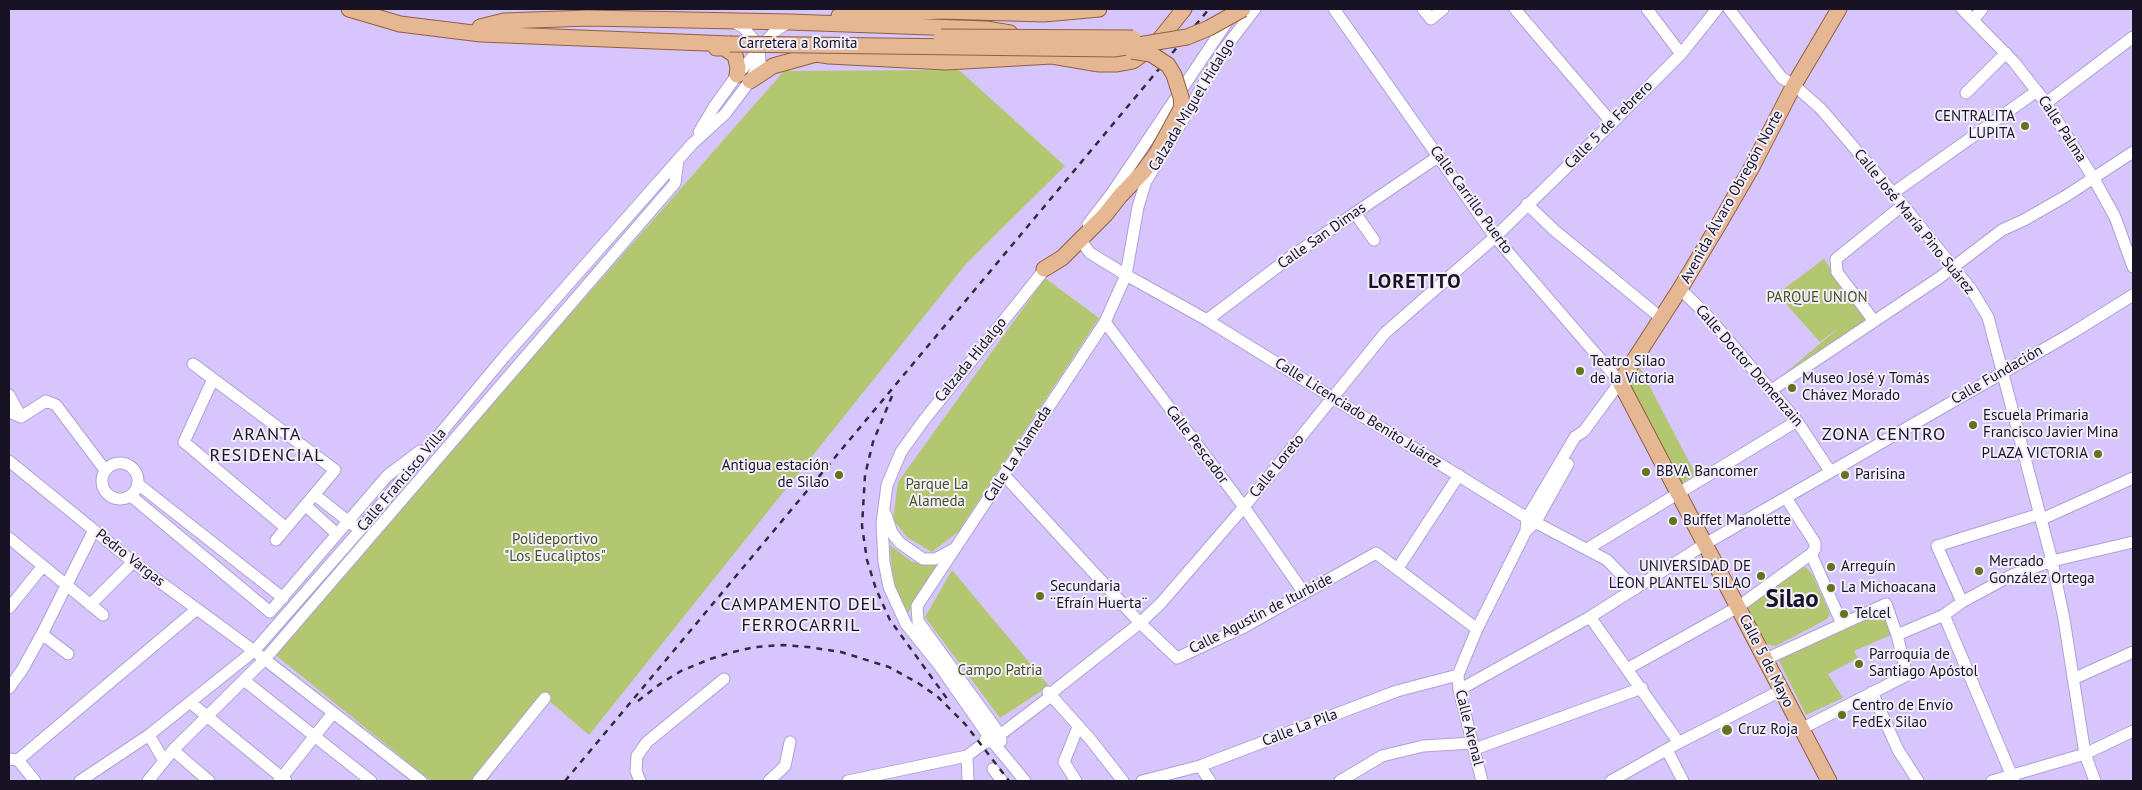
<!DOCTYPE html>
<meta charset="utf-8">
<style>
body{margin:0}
#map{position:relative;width:2142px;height:790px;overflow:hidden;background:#d7c6fd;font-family:"PT Sans",sans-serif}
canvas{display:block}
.frame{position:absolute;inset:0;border:10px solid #181225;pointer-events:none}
</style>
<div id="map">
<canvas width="2142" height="790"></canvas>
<div class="frame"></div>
</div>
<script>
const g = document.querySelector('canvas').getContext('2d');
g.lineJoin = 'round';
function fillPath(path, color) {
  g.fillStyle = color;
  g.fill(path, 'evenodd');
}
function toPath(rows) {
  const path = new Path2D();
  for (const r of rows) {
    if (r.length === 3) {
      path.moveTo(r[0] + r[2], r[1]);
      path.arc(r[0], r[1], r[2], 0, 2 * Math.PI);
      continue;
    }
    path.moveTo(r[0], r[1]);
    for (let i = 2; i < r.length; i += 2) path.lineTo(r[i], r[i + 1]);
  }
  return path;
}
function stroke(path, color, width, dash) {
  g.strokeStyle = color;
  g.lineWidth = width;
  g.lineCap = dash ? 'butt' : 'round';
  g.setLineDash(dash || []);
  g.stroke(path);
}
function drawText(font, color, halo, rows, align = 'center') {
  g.font = font + ' "PT Sans",sans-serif';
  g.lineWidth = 4;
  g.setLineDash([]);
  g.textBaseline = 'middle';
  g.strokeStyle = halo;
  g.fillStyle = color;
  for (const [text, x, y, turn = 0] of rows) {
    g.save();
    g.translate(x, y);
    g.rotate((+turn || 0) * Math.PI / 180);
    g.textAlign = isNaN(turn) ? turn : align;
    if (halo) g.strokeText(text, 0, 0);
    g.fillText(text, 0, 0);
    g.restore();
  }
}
const green = toPath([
 [959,70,1065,166,966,264,589,735,548,700,487,781,431,781,273,653,784,71],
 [1824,259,1866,320,1785,373,1840,327,1820,342,1777,294],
 [1045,278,1099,318,958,532,932,552,908,538,893,520,898,482],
 [1640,368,1696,475,1680,484,1631,391,1629,382,1633,372],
 [890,545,912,562,942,565,907,614,893,585],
 [1801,566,1807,568,1812,574,1830,614,1827,619,1776,646,1769,645,1764,641,1749,611,1748,605],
 [952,570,1049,686,1000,718,925,617],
 [1884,609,1893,634,1854,651,1858,658,1828,674,1843,698,1806,715,1779,661,1787,652]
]);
const minor = toPath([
 [1334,9,1495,237,1620,382,1584,431,1575,437,1527,518,1526,531],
 [1423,9,1431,19,1443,9],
 [1515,9,1612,123],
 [1647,9,1681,54],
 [1729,9,1782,78,1794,85,1821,109,1893,193,1971,289,1988,317,2052,561,2064,619,2085,754,2095,781],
 [1962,9,2014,62,2046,103,2094,179,2115,217,2133,267],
 [1974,19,1982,9],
 [1966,93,2006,53],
 [2046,103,2133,37],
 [699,132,714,107,737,75,775,31,789,22],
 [1172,139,1222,52,1255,9],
 [1893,193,2037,91],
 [1527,204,1554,230,1661,318],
 [1355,213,1374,240],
 [1088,224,1112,193,1229,19],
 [1083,236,1084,245,1090,253,1126,275,1207,320,1527,518,1607,560,1635,589],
 [1680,289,1705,313,1797,421,1830,471],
 [1207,320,1289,258,1439,156],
 [1874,321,1837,272,1836,259,1903,205],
 [1105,322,1244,507,1304,593],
 [193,364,335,470,276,540],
 [213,379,184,442,286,528],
 [1770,391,1939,278,2002,230,2024,220,2066,196,2133,152],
 [9,395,21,417],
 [9,412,21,417,46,401,56,405,105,470],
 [9,461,133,562,254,651,421,781],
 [120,481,18],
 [1004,475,1140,623,1177,658,1244,627,1376,553,1477,629],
 [138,484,283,598],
 [315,495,353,525],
 [131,496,270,612,387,476,420,451],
 [1786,498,1815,543,1815,549,1811,554,1842,624],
 [306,506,337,534],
 [886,515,892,533,900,543,923,559,935,559,954,549],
 [2042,519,2133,478],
 [9,538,103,615],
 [1587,549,1797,421],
 [1398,568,1459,475],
 [1962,602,1937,546,2040,514],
 [90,605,133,562],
 [9,608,43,566],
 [1944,615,2014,781],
 [1590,617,1677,740,1680,742],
 [42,634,68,654],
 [1897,635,1944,615,1962,602,2012,575,2052,561,2133,542],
 [1766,659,1886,604,1897,635,1907,675,1801,729],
 [1627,669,1738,607,1811,554],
 [2073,679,2133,652],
 [245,681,371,781],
 [9,688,22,670,42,634,94,530],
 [1459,690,1590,617,1705,544,2072,333,2133,295],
 [1048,692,1090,739,1123,781],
 [1872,692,1898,750,1918,781],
 [191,703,286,781],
 [149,735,164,761],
 [1001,741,1000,735,991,722,918,621,917,606,1105,322,1126,275,1138,207,1146,181,1156,165],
 [984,743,992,741,1051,696,1055,690,1140,623,1161,603,1244,507,1385,333,1495,237,1612,123,1681,54,1717,9],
 [1475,749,1642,688],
 [173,750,209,781],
 [1667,750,1683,781],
 [967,756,968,781],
 [9,759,18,760,35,781],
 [18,760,197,609],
 [1200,766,1210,781],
 [993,769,1002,781],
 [80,781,149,735,254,651,360,530,504,357,692,144,725,114,750,81,760,62,759,49,755,41,743,27,733,22],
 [148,781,173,750,265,659,675,183,678,160],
 [279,781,333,713],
 [478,781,545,698],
 [640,781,636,771,637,756,647,742,724,679],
 [769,781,785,766,790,742],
 [848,781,967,756,984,743,987,737],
 [1025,781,992,741,939,665,906,624,889,587,884,562,882,523,887,485,901,452,924,420,1049,264],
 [1076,781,1064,762,1078,727],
 [1142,781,1200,766,1397,691,1458,675],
 [1340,781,1382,756,1423,746,1473,743],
 [1482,781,1459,690,1458,675,1477,629,1526,531,1535,523,1568,464],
 [1611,781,1680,742,1782,690],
 [1992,781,2085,754,2133,731]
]);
const major = toPath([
 [349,9,400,24,481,34,730,44],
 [839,16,941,11,1044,14,1099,9],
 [480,27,504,21,588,18,789,22,986,29,1010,33],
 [716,48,724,48,735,55,738,68,737,75],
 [829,56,946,62,1052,56,1099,64,1117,64,1133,61,1156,44,1184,9],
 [750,81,773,66,816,54,829,56,837,54],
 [1044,269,1062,258,1105,215,1120,196,1143,172,1157,153],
 [1829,781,1620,382,1680,289,1719,224,1752,167,1794,85,1839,9]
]);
const rail = toPath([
 [892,396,873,442,865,475,862,526,867,560,876,589,890,620,948,700],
 [638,701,660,684,681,671,710,659,733,652,755,647,783,645,808,647,841,652,889,667,918,683,938,697,965,724,1009,781],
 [565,781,1209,9]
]);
const majorBridge = toPath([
 [941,37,1133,38],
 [730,44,1114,49,1187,37,1209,28,1243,9],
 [1132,51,1151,54,1168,65,1174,75,1181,97,1182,107,1157,153]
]);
const markers = [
 [2025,126,5,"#64731f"],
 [1580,371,5,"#64731f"],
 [1792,388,5,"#64731f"],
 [1973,425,5,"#64731f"],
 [2098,454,5,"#64731f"],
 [1646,472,5,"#64731f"],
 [839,475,5,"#64731f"],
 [1845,475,5,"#64731f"],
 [1673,521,5,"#64731f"],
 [1831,567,5,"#64731f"],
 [1979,571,5,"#64731f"],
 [1761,576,5,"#64731f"],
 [1831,588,5,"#64731f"],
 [1040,596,5,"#64731f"],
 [1844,614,5,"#64731f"],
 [1859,664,5,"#64731f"],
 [1842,715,5,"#64731f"],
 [1727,730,6,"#64731f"]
];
const streetNames = [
 ["Carretera a Romita",798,44],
 ["Calzada Miguel Hidalgo",1192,105,-59],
 ["Calle 5 de Febrero",1609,125,-45],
 ["Calle Palma",2062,129,57],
 ["Avenida Álvaro Obregón Norte",1732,197,-61],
 ["Calle Carrillo Puerto",1471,200,54],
 ["Calle José María Pino Suárez",1914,222,51],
 ["Calle San Dimas",1322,236,-35],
 ["Calzada Hidalgo",971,360,-51],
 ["Calle Doctor Domenzain",1749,366,49],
 ["Calle Fundación",1997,375,-30],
 ["Calle Licenciado Benito Juárez",1358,413,32],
 ["Calle Pescador",1197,445,53],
 ["Calle La Alameda",1018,454,-57],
 ["Calle Loreto",1277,466,-51],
 ["Calle Francisco Villa",402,480,-50],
 ["Pedro Vargas",130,558,38],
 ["Calle Agustín de Iturbide",1261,614,-27],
 ["Calle 5 de Mayo",1766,661,63],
 ["Calle La Pila",1300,728,-21],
 ["Calle Arenal",1469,728,76]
];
const poiNames = [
 ["CENTRALITA",2015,117,"right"],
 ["LUPITA",2015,134,"right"],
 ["Teatro Silao",1590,362],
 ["de la Victoria",1590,379],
 ["Museo José y Tomás",1802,379],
 ["Chávez Morado",1802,396],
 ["Escuela Primaria",1983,416],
 ["Francisco Javier Mina",1983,433],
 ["PLAZA VICTORIA",2088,454,"right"],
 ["Antigua estación",829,466,"right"],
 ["de Silao",829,483,"right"],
 ["BBVA Bancomer",1656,472],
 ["Parisina",1855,475],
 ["Buffet Manolette",1683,521],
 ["Mercado",1989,562],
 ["González Ortega",1989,579],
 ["UNIVERSIDAD DE",1751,567,"right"],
 ["LEON PLANTEL SILAO",1751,584,"right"],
 ["Arreguín",1841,567],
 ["Secundaria",1050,587],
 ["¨Efraín Huerta¨",1050,604],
 ["La Michoacana",1841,588],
 ["Telcel",1854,614],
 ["Parroquia de",1869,655],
 ["Santiago Apóstol",1869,672],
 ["Centro de Envío",1852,706],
 ["FedEx Silao",1852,723],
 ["Cruz Roja",1738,730]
];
const parkNames = [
 ["PARQUE UNION",1817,298],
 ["Parque La",937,485],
 ["Alameda",937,502],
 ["Polideportivo",555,540],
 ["\"Los Eucaliptos\"",555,557],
 ["Campo Patria",1000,671]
];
const quarterNames = [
 ["ARANTA",267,435],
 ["RESIDENCIAL",267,456],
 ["ZONA CENTRO",1884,435],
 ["CAMPAMENTO DEL",801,605],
 ["FERROCARRIL",801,626]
];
const districtNames = [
 ["LORETITO",1415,282]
];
const townNames = [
 ["Silao",1792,600]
];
fillPath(green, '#b3c670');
stroke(minor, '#b1a0d5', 13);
stroke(major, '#925f3e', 17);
stroke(minor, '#fff', 11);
stroke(major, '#e5b893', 15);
stroke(rail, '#312a41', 2.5, [6, 6]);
stroke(majorBridge, '#925f3e', 17, []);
stroke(majorBridge, '#e5b893', 15);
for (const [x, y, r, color] of markers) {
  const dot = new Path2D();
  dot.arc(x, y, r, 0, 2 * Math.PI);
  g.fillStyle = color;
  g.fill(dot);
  stroke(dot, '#f2effb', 2);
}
drawText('15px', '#181225', '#f2effb', streetNames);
drawText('15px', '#181225', '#f2effb', poiNames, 'left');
drawText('15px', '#485121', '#f2effb', parkNames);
g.letterSpacing = '1px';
drawText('18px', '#181225', '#f2effb', quarterNames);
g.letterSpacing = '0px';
g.letterSpacing = '1px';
drawText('bold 20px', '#181225', '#f2effb', districtNames);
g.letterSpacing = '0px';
drawText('bold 25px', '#181225', '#f2effb', townNames);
</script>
